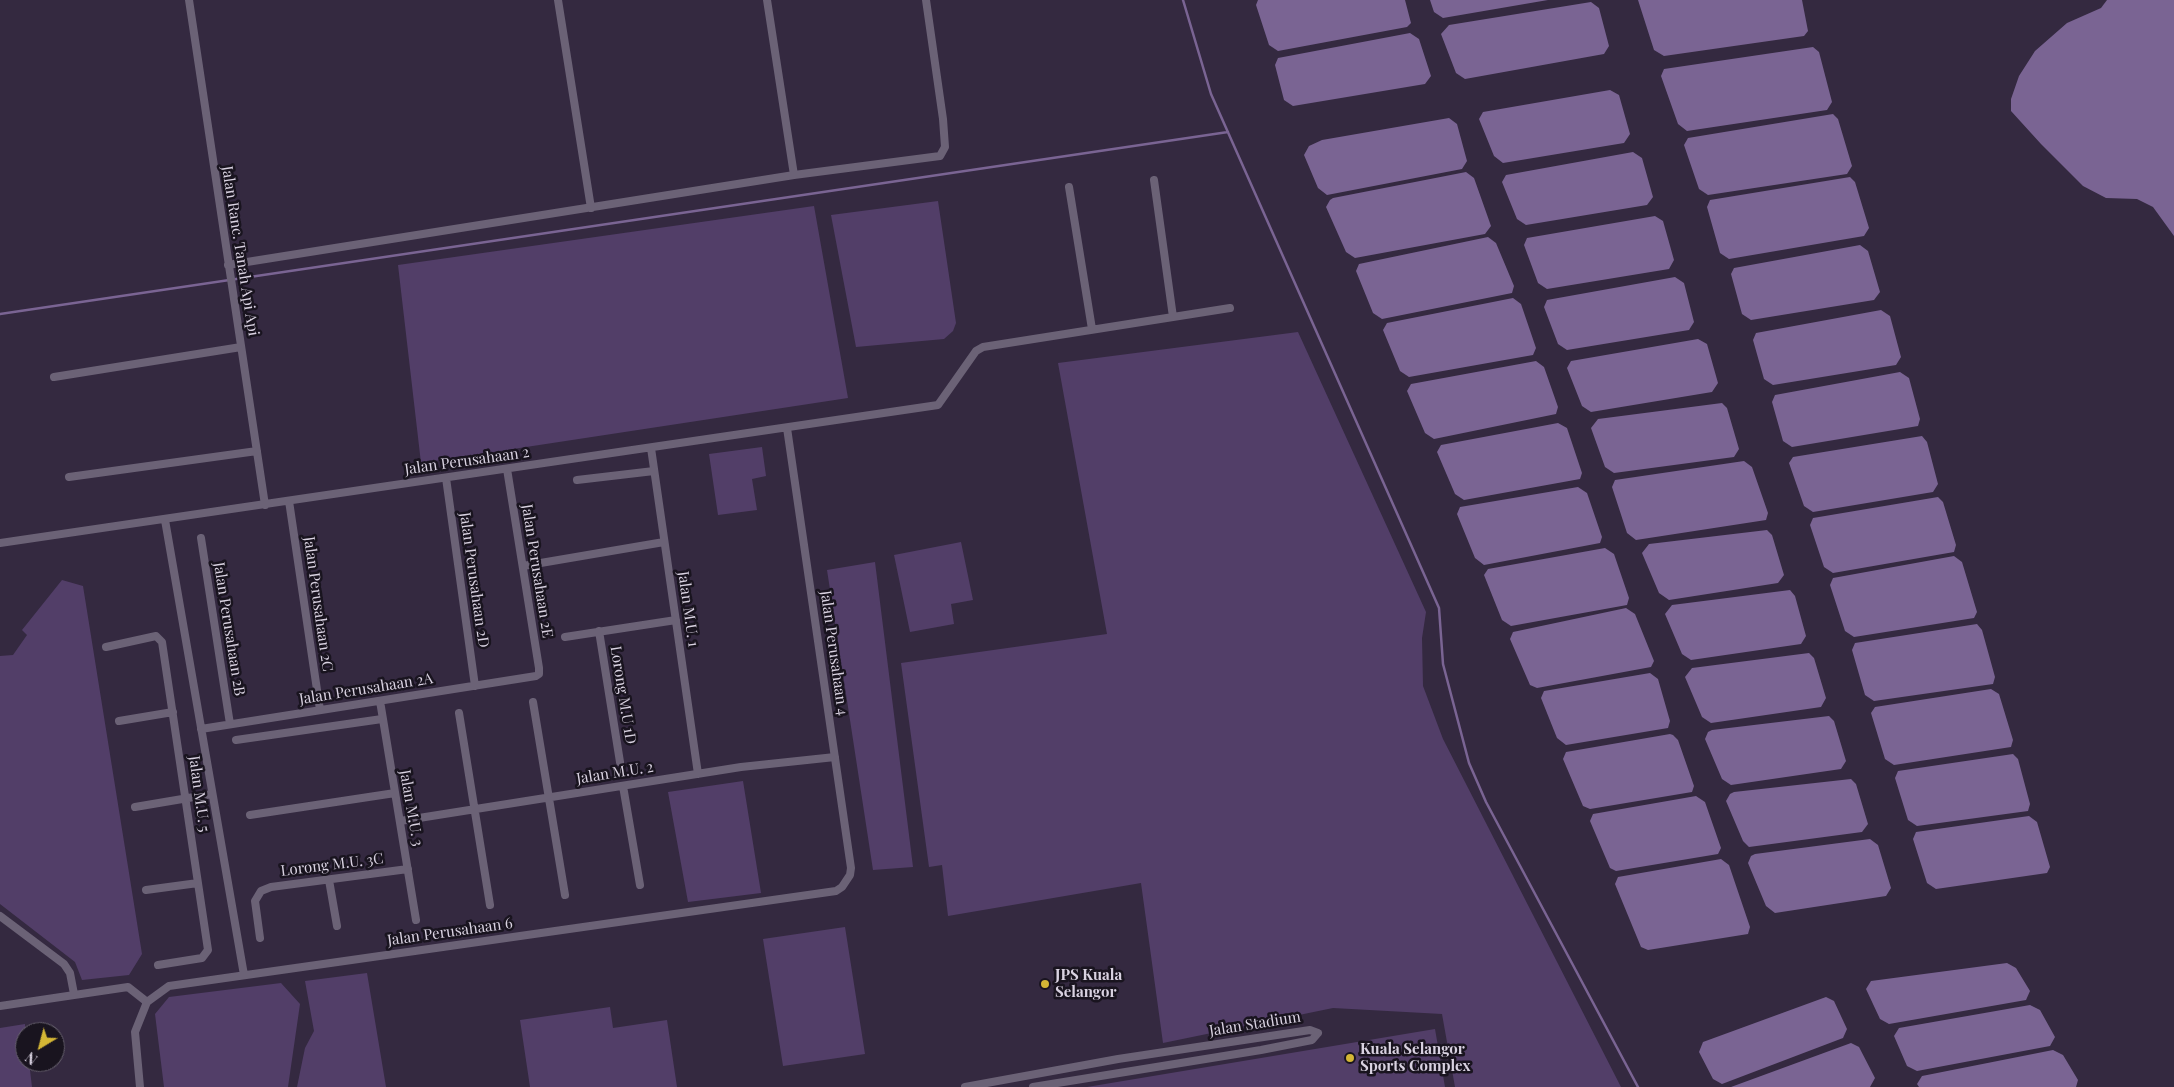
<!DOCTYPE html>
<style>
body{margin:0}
#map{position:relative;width:2174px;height:1087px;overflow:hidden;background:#342940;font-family:"Playfair Display",serif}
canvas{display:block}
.north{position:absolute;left:15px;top:1022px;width:50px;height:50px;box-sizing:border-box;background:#19141f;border:1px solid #66606d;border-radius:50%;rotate:217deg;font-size:14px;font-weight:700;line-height:20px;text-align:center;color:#d9d2e1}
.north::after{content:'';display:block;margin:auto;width:18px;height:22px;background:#d4b635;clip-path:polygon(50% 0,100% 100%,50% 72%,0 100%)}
</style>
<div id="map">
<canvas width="2174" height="1087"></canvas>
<div class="north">N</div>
</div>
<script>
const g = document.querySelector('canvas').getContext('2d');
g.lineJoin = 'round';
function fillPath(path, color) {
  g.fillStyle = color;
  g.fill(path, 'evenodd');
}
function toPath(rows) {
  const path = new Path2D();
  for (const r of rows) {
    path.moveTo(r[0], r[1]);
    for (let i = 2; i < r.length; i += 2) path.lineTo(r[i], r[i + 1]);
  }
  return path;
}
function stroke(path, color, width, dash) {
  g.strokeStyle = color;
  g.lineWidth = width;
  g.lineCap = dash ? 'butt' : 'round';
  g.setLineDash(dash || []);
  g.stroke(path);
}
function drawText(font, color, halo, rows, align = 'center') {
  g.font = font + ' "Playfair Display",serif';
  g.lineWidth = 5;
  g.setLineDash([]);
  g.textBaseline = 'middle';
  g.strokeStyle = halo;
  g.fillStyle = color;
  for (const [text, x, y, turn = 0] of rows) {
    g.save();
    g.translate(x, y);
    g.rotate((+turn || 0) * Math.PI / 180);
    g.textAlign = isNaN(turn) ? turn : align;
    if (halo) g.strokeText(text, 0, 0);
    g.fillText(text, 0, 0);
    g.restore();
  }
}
const green = toPath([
 [938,201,956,323,953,331,944,339,856,347,831,215],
 [814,206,848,398,421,463,398,265],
 [1298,332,1426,612,1422,638,1423,686,1443,739,1621,1087,1455,1087,1442,1014,1333,1008,1163,1043,1141,883,948,916,942,865,929,867,901,663,1107,634,1058,363],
 [762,447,766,476,752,479,757,510,718,515,709,454],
 [961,542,973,600,951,604,954,624,910,632,894,555],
 [875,562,913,867,873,870,827,570],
 [62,580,83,586,142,954,129,975,82,980,75,962,0,904,0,656,13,655,27,635,22,630],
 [743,781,761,893,688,902,668,792],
 [845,927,865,1054,783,1066,763,939],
 [367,973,386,1087,297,1087,305,1048,314,1031,305,981],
 [281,983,300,1004,288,1087,164,1087,155,1014,169,997],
 [610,1007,613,1028,667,1020,677,1087,530,1087,520,1020],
 [25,1024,25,1062,29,1062,32,1087,0,1087,0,1028],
 [1435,1029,1445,1087,1087,1087]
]);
const water = toPath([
 [1258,0,1405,0,1411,23,1407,27,1278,51,1269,45,1256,5],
 [1430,0,1548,0,1443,18,1434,12],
 [1638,0,1802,0,1808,31,1804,36,1664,56,1654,50],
 [2107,0,2174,0,2174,236,2153,207,2137,199,2106,198,2083,186,2041,144,2011,111,2011,99,2019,76,2035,51,2067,23,2101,8],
 [1591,2,1599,8,1609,46,1604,54,1465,79,1456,73,1441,34,1449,25],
 [1410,33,1419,39,1431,76,1425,84,1293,106,1284,100,1275,65,1278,58],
 [1813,47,1819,52,1832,102,1827,110,1687,131,1678,124,1661,76,1664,69],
 [1610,90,1619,95,1630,134,1624,143,1503,163,1494,156,1479,119,1483,112],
 [1833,114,1838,119,1852,166,1847,174,1708,195,1699,189,1684,145,1688,138],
 [1449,118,1457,124,1467,161,1462,169,1327,195,1318,188,1304,155,1309,146,1322,140],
 [1633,152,1642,158,1653,197,1647,205,1526,225,1517,219,1502,182,1506,175],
 [1466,172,1474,178,1491,226,1485,234,1355,258,1346,252,1326,207,1330,200,1333,198],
 [1850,177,1855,182,1869,228,1864,236,1729,259,1720,253,1707,207,1710,200],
 [1655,216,1663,221,1674,260,1669,269,1547,289,1538,283,1524,245,1527,238],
 [1488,237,1496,243,1514,286,1512,293,1382,319,1373,313,1356,271,1359,264],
 [1860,245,1868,251,1880,292,1874,300,1751,320,1742,314,1731,274,1734,268],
 [1675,277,1684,283,1694,322,1689,330,1567,350,1558,344,1544,307,1547,300],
 [1513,298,1521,304,1536,348,1533,355,1409,377,1400,371,1383,330,1387,323],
 [1881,310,1890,316,1901,357,1896,365,1773,385,1764,379,1753,340,1756,333],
 [1698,339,1707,344,1718,383,1712,392,1591,412,1582,406,1567,368,1571,361],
 [1536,361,1544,367,1558,407,1556,414,1434,439,1425,433,1407,391,1411,384],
 [1900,372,1909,378,1920,419,1918,426,1792,447,1783,441,1772,402,1775,395],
 [1722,403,1727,408,1739,449,1734,457,1614,473,1605,467,1591,428,1598,419],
 [1558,423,1567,428,1582,473,1580,479,1464,500,1455,494,1437,452,1441,445],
 [1922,436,1927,442,1938,484,1933,492,1813,512,1804,506,1789,463,1793,457],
 [1744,461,1752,467,1768,513,1766,520,1636,540,1627,533,1612,487,1615,480],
 [1578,487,1587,493,1602,537,1600,543,1484,565,1475,558,1457,514,1460,507],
 [1938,497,1943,502,1956,545,1954,552,1833,573,1824,567,1810,525,1813,518],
 [1767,530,1772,535,1784,575,1778,583,1669,600,1659,593,1642,553,1649,544],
 [1605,548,1614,554,1629,598,1627,605,1511,626,1502,620,1484,575,1488,569],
 [1954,556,1962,562,1977,612,1974,618,1854,637,1845,631,1830,585,1833,578],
 [1790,590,1795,596,1806,636,1801,644,1691,660,1682,654,1665,614,1672,605],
 [1626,608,1635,614,1654,661,1651,667,1537,688,1530,685,1510,639,1513,632],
 [1977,624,1982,630,1995,677,1993,684,1874,701,1865,695,1852,650,1855,643],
 [1809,653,1814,658,1826,698,1821,707,1711,723,1702,717,1685,677,1692,668],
 [1650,673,1658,679,1670,721,1668,728,1566,745,1557,738,1541,698,1544,691],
 [1991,689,1999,694,2013,740,2011,747,1894,765,1885,759,1871,713,1875,707],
 [1829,716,1834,721,1846,761,1841,769,1731,785,1722,779,1705,739,1708,732,1712,730],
 [1670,734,1673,735,1678,740,1694,786,1692,792,1590,809,1583,806,1563,759,1566,752],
 [2013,754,2018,759,2030,804,2028,811,1917,826,1908,820,1895,778,1898,771],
 [1851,779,1856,784,1868,824,1862,832,1749,847,1743,841,1726,801,1730,794,1734,792],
 [1696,796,1705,802,1721,848,1718,854,1616,871,1610,868,1590,821,1593,814],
 [2029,816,2037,822,2050,867,2047,873,1936,889,1927,883,1913,839,1916,832],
 [1870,839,1878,845,1891,888,1886,896,1775,913,1766,906,1748,863,1751,856,1755,854],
 [1721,859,1729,865,1750,927,1748,934,1648,950,1641,947,1615,884,1618,877],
 [2007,963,2016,968,2030,991,2026,1000,1889,1024,1880,1019,1866,989,1871,981],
 [1826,997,1834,1001,1847,1029,1843,1038,1722,1084,1713,1079,1699,1052,1703,1042],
 [2030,1005,2040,1010,2055,1037,2050,1046,1917,1071,1907,1066,1894,1036,1899,1028],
 [1851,1043,1859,1047,1875,1078,1870,1087,1731,1087],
 [2053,1050,2063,1055,2078,1080,2076,1087,1919,1087,1917,1084,1922,1076]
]);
const stream = toPath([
 [1183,0,1211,94,1439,608,1443,664,1469,763,1486,802,1638,1087],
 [0,314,1228,132]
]);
const minor = toPath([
 [189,0,265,505],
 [558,0,591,208],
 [767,0,794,175],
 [1154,180,1173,317],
 [1069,187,1092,329],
 [228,265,794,175,940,156,945,147,943,119,926,0],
 [54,377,241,347],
 [651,448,698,774],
 [69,477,257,451],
 [446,478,475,686],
 [577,480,654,471],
 [289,501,320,710],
 [165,520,244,975],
 [201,538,230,724],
 [0,543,938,405,976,351,983,347,1230,308],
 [523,566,664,542],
 [599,631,620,762],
 [565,637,676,620],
 [106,647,156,636,162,642,208,950,202,958,158,965],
 [380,701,416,920],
 [533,702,565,895],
 [459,713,490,905],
 [119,721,173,712],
 [201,729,536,676,539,674,539,668,507,469],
 [236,740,382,719],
 [623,786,640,885],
 [135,807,212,794],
 [250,815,395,793],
 [400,821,741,767,835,757],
 [329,880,337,926],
 [146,890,198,883],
 [0,916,64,964,70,973,74,994],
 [260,938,255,901,261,891,271,887,408,869],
 [0,1006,128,987,147,1002],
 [140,1087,135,1032,147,1002,169,986,836,891,842,887,850,875,851,868,787,428],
 [965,1087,1118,1059,1310,1030,1318,1033,1312,1040,1261,1050,1033,1087]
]);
const markers = [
 [1045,984,5,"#d4b635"],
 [1350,1058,5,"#d4b635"]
];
const streetNames = [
 ["Jalan Ranc. Tanah Api Api",240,251,81],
 ["Jalan Perusahaan 2",467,461,-8],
 ["Jalan Perusahaan 2E",537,571,81],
 ["Jalan Perusahaan 2D",474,580,82],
 ["Jalan Perusahaan 2C",318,604,82],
 ["Jalan M.U. 1",688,609,82],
 ["Jalan Perusahaan 2B",229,629,81],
 ["Jalan Perusahaan 4",834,653,82],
 ["Jalan Perusahaan 2A",366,689,-9],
 ["Lorong M.U 1D",623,695,81],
 ["Jalan M.U. 2",615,773,-9],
 ["Jalan M.U. 5",199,794,82],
 ["Jalan M.U. 3",411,808,80],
 ["Lorong M.U. 3C",332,865,-7],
 ["Jalan Perusahaan 6",450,932,-8],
 ["Jalan Stadium",1255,1024,-9]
];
const poiNames = [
 ["JPS Kuala",1055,975],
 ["Selangor",1055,992],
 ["Kuala Selangor",1360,1049],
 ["Sports Complex",1360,1066]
];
fillPath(green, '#523e68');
fillPath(water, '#7a6493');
stroke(stream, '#7a6493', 2.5);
stroke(minor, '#6b6276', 8);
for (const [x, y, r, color] of markers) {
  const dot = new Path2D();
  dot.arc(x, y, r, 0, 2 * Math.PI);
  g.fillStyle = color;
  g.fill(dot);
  stroke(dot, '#19141f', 2);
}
drawText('15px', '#d9d2e1', '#19141f', streetNames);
drawText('bold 15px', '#d9d2e1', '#19141f', poiNames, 'left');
</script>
